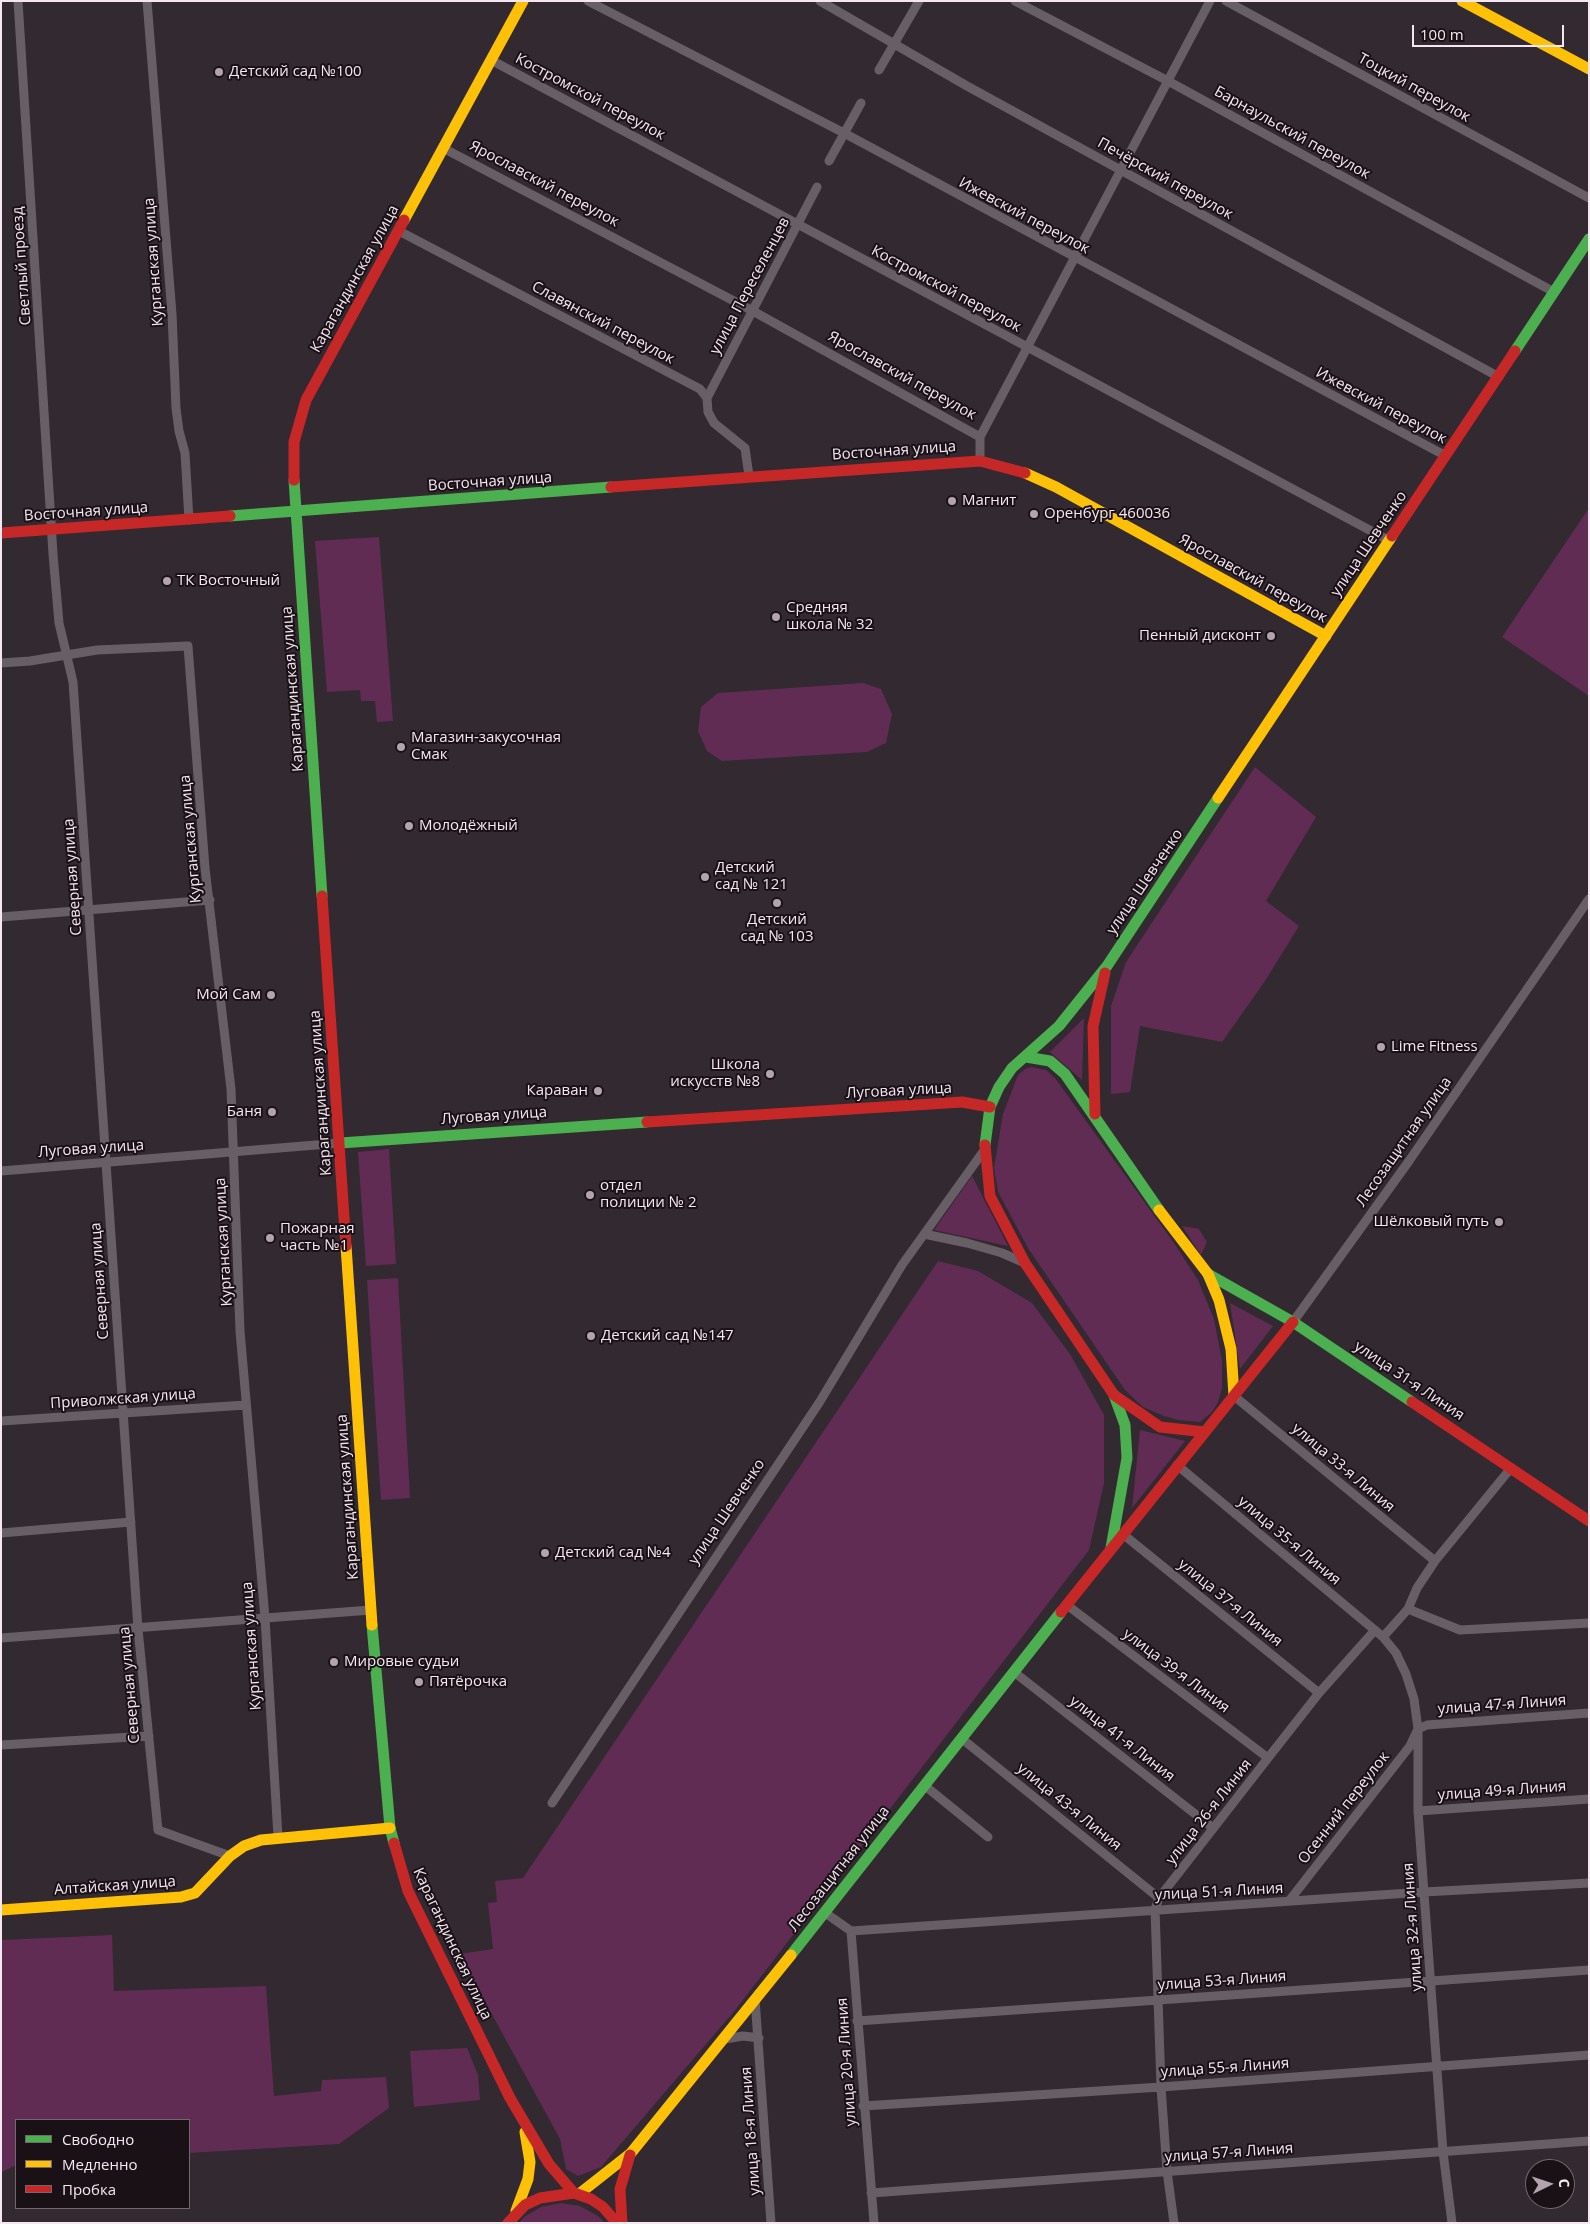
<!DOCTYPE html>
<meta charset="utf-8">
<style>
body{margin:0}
#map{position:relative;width:1590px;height:2224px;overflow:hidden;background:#332930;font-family:"Open Sans",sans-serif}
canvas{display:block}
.frame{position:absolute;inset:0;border:2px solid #f5e7f1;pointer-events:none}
.legend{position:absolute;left:15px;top:2119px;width:175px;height:90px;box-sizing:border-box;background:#1a1117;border:1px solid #72676e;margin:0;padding:6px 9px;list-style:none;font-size:15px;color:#f5e7f1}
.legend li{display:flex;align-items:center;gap:10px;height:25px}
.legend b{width:25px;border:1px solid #72676e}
.north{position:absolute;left:1525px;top:2159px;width:50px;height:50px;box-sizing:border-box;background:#1a1117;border:1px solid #72676e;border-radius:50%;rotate:86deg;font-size:14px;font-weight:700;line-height:20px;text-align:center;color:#f5e7f1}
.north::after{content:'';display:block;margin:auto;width:18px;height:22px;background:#b1a4ad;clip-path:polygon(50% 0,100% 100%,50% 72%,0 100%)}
.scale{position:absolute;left:1412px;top:25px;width:152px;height:22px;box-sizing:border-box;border:2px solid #f5e7f1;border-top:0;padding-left:6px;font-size:15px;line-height:18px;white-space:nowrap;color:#f5e7f1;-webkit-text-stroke:4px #1a1117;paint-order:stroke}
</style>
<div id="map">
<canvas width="1590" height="2224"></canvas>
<div class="frame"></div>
<ul class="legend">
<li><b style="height:6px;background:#4caf50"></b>Свободно</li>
<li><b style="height:6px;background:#ffc107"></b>Медленно</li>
<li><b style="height:6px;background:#c62828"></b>Пробка</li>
</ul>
<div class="north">С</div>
<div class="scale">100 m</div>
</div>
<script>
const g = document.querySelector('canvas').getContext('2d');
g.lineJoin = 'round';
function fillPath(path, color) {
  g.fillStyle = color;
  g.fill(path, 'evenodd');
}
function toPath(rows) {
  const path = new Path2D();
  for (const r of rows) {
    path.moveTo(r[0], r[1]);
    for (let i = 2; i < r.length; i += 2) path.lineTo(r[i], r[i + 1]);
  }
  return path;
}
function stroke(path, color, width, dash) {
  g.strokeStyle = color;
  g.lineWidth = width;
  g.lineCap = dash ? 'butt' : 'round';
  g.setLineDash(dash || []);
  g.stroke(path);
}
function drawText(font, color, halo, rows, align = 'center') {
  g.font = font + ' "Open Sans",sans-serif';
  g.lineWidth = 4;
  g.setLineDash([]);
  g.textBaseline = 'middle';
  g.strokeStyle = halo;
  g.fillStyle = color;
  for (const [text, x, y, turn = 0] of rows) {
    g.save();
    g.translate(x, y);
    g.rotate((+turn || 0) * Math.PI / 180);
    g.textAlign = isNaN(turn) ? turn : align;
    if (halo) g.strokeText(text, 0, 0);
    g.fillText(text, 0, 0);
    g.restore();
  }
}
const green = toPath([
 [1589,508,1589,696,1502,637],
 [379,537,393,721,377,722,375,701,361,701,360,690,327,692,315,541],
 [863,683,881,689,892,714,886,743,867,752,722,761,707,751,698,731,701,707,718,693],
 [1255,767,1316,817,1266,901,1299,926,1265,981,1222,1042,1140,1026,1130,1092,1111,1094,1111,1006,1126,962],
 [1084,1018,1082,1080,1050,1052],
 [1031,1067,1046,1070,1055,1078,1174,1243,1198,1280,1214,1319,1222,1361,1222,1388,1218,1402,1212,1412,1200,1422,1178,1420,1164,1416,1143,1407,1125,1390,1028,1248,998,1192,994,1168,1003,1114,1018,1075,1025,1069],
 [389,1149,396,1264,366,1266,358,1152],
 [972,1176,1008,1246,934,1230],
 [1182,1226,1199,1229,1207,1242,1201,1255],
 [938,1261,978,1271,1032,1303,1070,1354,1104,1415,1104,1483,1089,1550,736,2009,601,2167,578,2176,566,2169,560,2139,459,1954,493,1949,488,1903,497,1902,495,1881,523,1878],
 [398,1278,410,1498,381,1500,367,1280],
 [1230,1303,1273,1326,1240,1369],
 [1140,1430,1185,1441,1132,1508],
 [112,1935,114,1991,266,1986,274,2096,321,2091,322,2080,386,2077,389,2108,339,2144,189,2153,189,2120,16,2120,16,2165,2,2172,1,2175,1,1940],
 [467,2048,478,2075,480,2100,414,2107,410,2051],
 [561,2203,580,2206,598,2216,605,2223,519,2223,524,2217,541,2207]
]);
const street = toPath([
 [18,1,53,554,59,623,73,682,138,1629,158,1830,230,1856],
 [147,1,172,314,176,408,179,431,185,453,189,520],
 [588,1,844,133,1446,456],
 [820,1,967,86,1499,377],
 [1015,1,1168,81,1554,292],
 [1226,1,1589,198],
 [491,60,1390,541],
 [879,70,919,1],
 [443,148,751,310,980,437,980,461],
 [829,161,861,103],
 [399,231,700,389,707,398,708,412,714,423,745,448,749,476],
 [707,398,817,187],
 [980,437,1210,1],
 [1,663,30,661,97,650,188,646,205,868,231,1089,240,1331,265,1618,278,1837],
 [1,917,210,900],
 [1,1171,340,1143],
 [924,1234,967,1243,1002,1253,1025,1263],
 [1293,1322,1409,1161,1589,899],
 [1234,1396,1435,1561],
 [1,1421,246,1405],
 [1177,1465,1383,1637,1396,1653,1406,1674,1414,1699,1418,1729,1418,1811,1443,2152,1452,2223],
 [1,1533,131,1522],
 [1124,1535,1319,1693],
 [1067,1605,1268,1758],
 [1408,1609,1460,1630,1589,1623],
 [1383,1637,1408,1609,1417,1588,1435,1561,1511,1468],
 [1,1638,371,1610],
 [1014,1672,1213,1828],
 [961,1738,1159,1898],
 [1,1745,149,1736],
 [924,1785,988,1837],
 [552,1803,819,1403,902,1265,985,1149],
 [1418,1811,1589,1799],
 [1289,1901,1410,1746,1418,1729,1427,1725,1589,1713],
 [824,1912,851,1931,874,2223],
 [851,1931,1424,1892,1589,1883],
 [755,1999,771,2223],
 [857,2021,1589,1970],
 [725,2039,743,2036,759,2038],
 [863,2106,1161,2087,1589,2055],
 [871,2193,1589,2141],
 [1174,2223,1167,2171,1161,2087,1155,1909,1159,1898,1268,1758,1319,1693,1375,1630]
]);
const fast = toPath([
 [1515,351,1589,239],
 [294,480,322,896],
 [230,516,611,487],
 [1026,1057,1050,1061,1065,1074,1159,1210],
 [340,1143,647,1122],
 [985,1145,990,1107,999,1087,1012,1068,1059,1026,1107,966,1218,798],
 [1208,1274,1293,1322,1412,1402],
 [1111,1548,1127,1458,1125,1425,1114,1395],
 [372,1625,390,1828,394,1843],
 [791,1955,1061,1612]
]);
const slow = toPath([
 [1462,1,1589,69],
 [404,220,523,1],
 [1025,473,1056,487,1326,636],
 [1218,798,1392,536],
 [1159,1210,1208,1274,1219,1300,1231,1349,1234,1396],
 [346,1246,372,1625],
 [1,1910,181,1897,195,1893,230,1856,244,1846,261,1840,390,1828],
 [579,2194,631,2153,791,1955],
 [516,2211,528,2179,530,2162,525,2132]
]);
const jam = toPath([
 [294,480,294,442,306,400,404,220],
 [611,487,980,461,1025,473],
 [1,533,230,516],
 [1392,536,1515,351],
 [322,896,346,1246],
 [1095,1114,1093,1026,1105,973],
 [647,1122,962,1102,990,1107],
 [985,1145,990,1196,1025,1263,1114,1395,1160,1427,1205,1432],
 [1412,1402,1589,1521],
 [1061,1612,1293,1322],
 [394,1843,408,1891,510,2098,549,2164,574,2193],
 [508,2223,525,2205,540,2198,574,2193,591,2199,603,2207,617,2223],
 [622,2223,620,2189,630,2155]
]);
const markers = [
 [219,72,5,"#b1a4ad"],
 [952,501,5,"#b1a4ad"],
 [1034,514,5,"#b1a4ad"],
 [167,581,5,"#b1a4ad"],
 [776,617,5,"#b1a4ad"],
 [1271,636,5,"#b1a4ad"],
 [401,747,5,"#b1a4ad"],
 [409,826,5,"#b1a4ad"],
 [705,877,5,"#b1a4ad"],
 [777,903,5,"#b1a4ad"],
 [271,995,5,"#b1a4ad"],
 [1381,1047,5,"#b1a4ad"],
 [770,1074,5,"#b1a4ad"],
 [598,1091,5,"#b1a4ad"],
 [272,1112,5,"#b1a4ad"],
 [590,1195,5,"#b1a4ad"],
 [1499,1222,5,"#b1a4ad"],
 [270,1238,5,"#b1a4ad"],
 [591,1336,5,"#b1a4ad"],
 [545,1553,5,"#b1a4ad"],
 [334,1662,5,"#b1a4ad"],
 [419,1682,5,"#b1a4ad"]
];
const poiNames = [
 ["Детский сад №100",229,72],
 ["Магнит",962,501],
 ["Оренбург 460036",1044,514],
 ["ТК Восточный",177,581],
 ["Средняя",786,608],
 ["школа № 32",786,625],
 ["Пенный дисконт",1261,636,"right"],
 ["Магазин-закусочная",411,738],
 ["Смак",411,755],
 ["Молодёжный",419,826],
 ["Детский",715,868],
 ["сад № 121",715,885],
 ["Детский",777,920,"center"],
 ["сад № 103",777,937,"center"],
 ["Мой Cам",261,995,"right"],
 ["Lime Fitness",1391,1047],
 ["Школа",760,1065,"right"],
 ["искусств №8",760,1082,"right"],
 ["Караван",588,1091,"right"],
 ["Баня",262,1112,"right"],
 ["отдел",600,1186],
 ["полиции № 2",600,1203],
 ["Шёлковый путь",1489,1222,"right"],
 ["Пожарная",280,1229],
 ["часть №1",280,1246],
 ["Детский сад №147",601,1336],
 ["Детский сад №4",555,1553],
 ["Мировые судьи",344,1662],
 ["Пятёрочка",429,1682]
];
const streetNames = [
 ["Тоцкий переулок",1414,88,29],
 ["Костромской переулок",590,97,28],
 ["Барнаульский переулок",1292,133,29],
 ["Печёрский переулок",1165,179,29],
 ["Ярославский переулок",544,184,28],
 ["Ижевский переулок",1024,216,28],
 ["Курганская улица",154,262,-94],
 ["Светлый проезд",22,266,-94],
 ["Карагандинская улица",355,279,-61],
 ["улица Переселенцев",750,286,-62],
 ["Костромской переулок",946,289,28],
 ["Славянский переулок",603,323,28],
 ["Ярославский переулок",902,376,29],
 ["Ижевский переулок",1381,406,28],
 ["Восточная улица",894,451,-4],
 ["Восточная улица",490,482,-4],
 ["Восточная улица",86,512,-4],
 ["улица Шевченко",1369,544,-56],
 ["Ярославский переулок",1253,579,29],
 ["Карагандинская улица",293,689,-94],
 ["Курганская улица",191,839,-95],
 ["Северная улица",73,877,-94],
 ["улица Шевченко",1145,882,-56],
 ["Луговая улица",899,1091,-3],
 ["Карагандинская улица",321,1093,-94],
 ["Луговая улица",494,1116,-4],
 ["Лесозащитная улица",1404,1142,-55],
 ["Луговая улица",91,1149,-4],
 ["Курганская улица",224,1242,-93],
 ["Северная улица",100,1281,-94],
 ["улица 31-я Линия",1409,1381,34],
 ["Приволжская улица",123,1399,-4],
 ["улица 33-я Линия",1343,1468,40],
 ["Карагандинская улица",348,1497,-94],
 ["улица Шевченко",727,1512,-56],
 ["улица 35-я Линия",1289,1541,40],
 ["улица 37-я Линия",1230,1603,39],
 ["Курганская улица",252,1646,-94],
 ["улица 39-я Линия",1176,1671,37],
 ["Северная улица",130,1685,-95],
 ["улица 47-я Линия",1502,1705,-4],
 ["улица 41-я Линия",1122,1739,38],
 ["улица 49-я Линия",1502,1791,-4],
 ["улица 43-я Линия",1069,1807,39],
 ["Осенний переулок",1344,1808,-52],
 ["улица 26-я Линия",1209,1812,-52],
 ["Лесозащитная улица",839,1869,-52],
 ["Алтайская улица",115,1886,-4],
 ["улица 51-я Линия",1219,1892,-3],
 ["улица 32-я Линия",1413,1927,-94],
 ["Карагандинская улица",452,1944,65],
 ["улица 53-я Линия",1222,1981,-4],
 ["улица 20-я Линия",847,2062,-94],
 ["улица 55-я Линия",1225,2068,-4],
 ["улица 18-я Линия",751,2131,-94],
 ["улица 57-я Линия",1229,2153,-4]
];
fillPath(green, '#602c53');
stroke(street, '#685f66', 9);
stroke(fast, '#4caf50', 11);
stroke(slow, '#ffc107', 11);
stroke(jam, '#c62828', 11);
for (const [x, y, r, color] of markers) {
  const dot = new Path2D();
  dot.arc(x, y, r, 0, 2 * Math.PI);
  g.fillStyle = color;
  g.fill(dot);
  stroke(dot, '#1a1117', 2);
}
drawText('15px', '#f5e7f1', '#1a1117', poiNames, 'left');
drawText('15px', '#f5e7f1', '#1a1117', streetNames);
</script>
